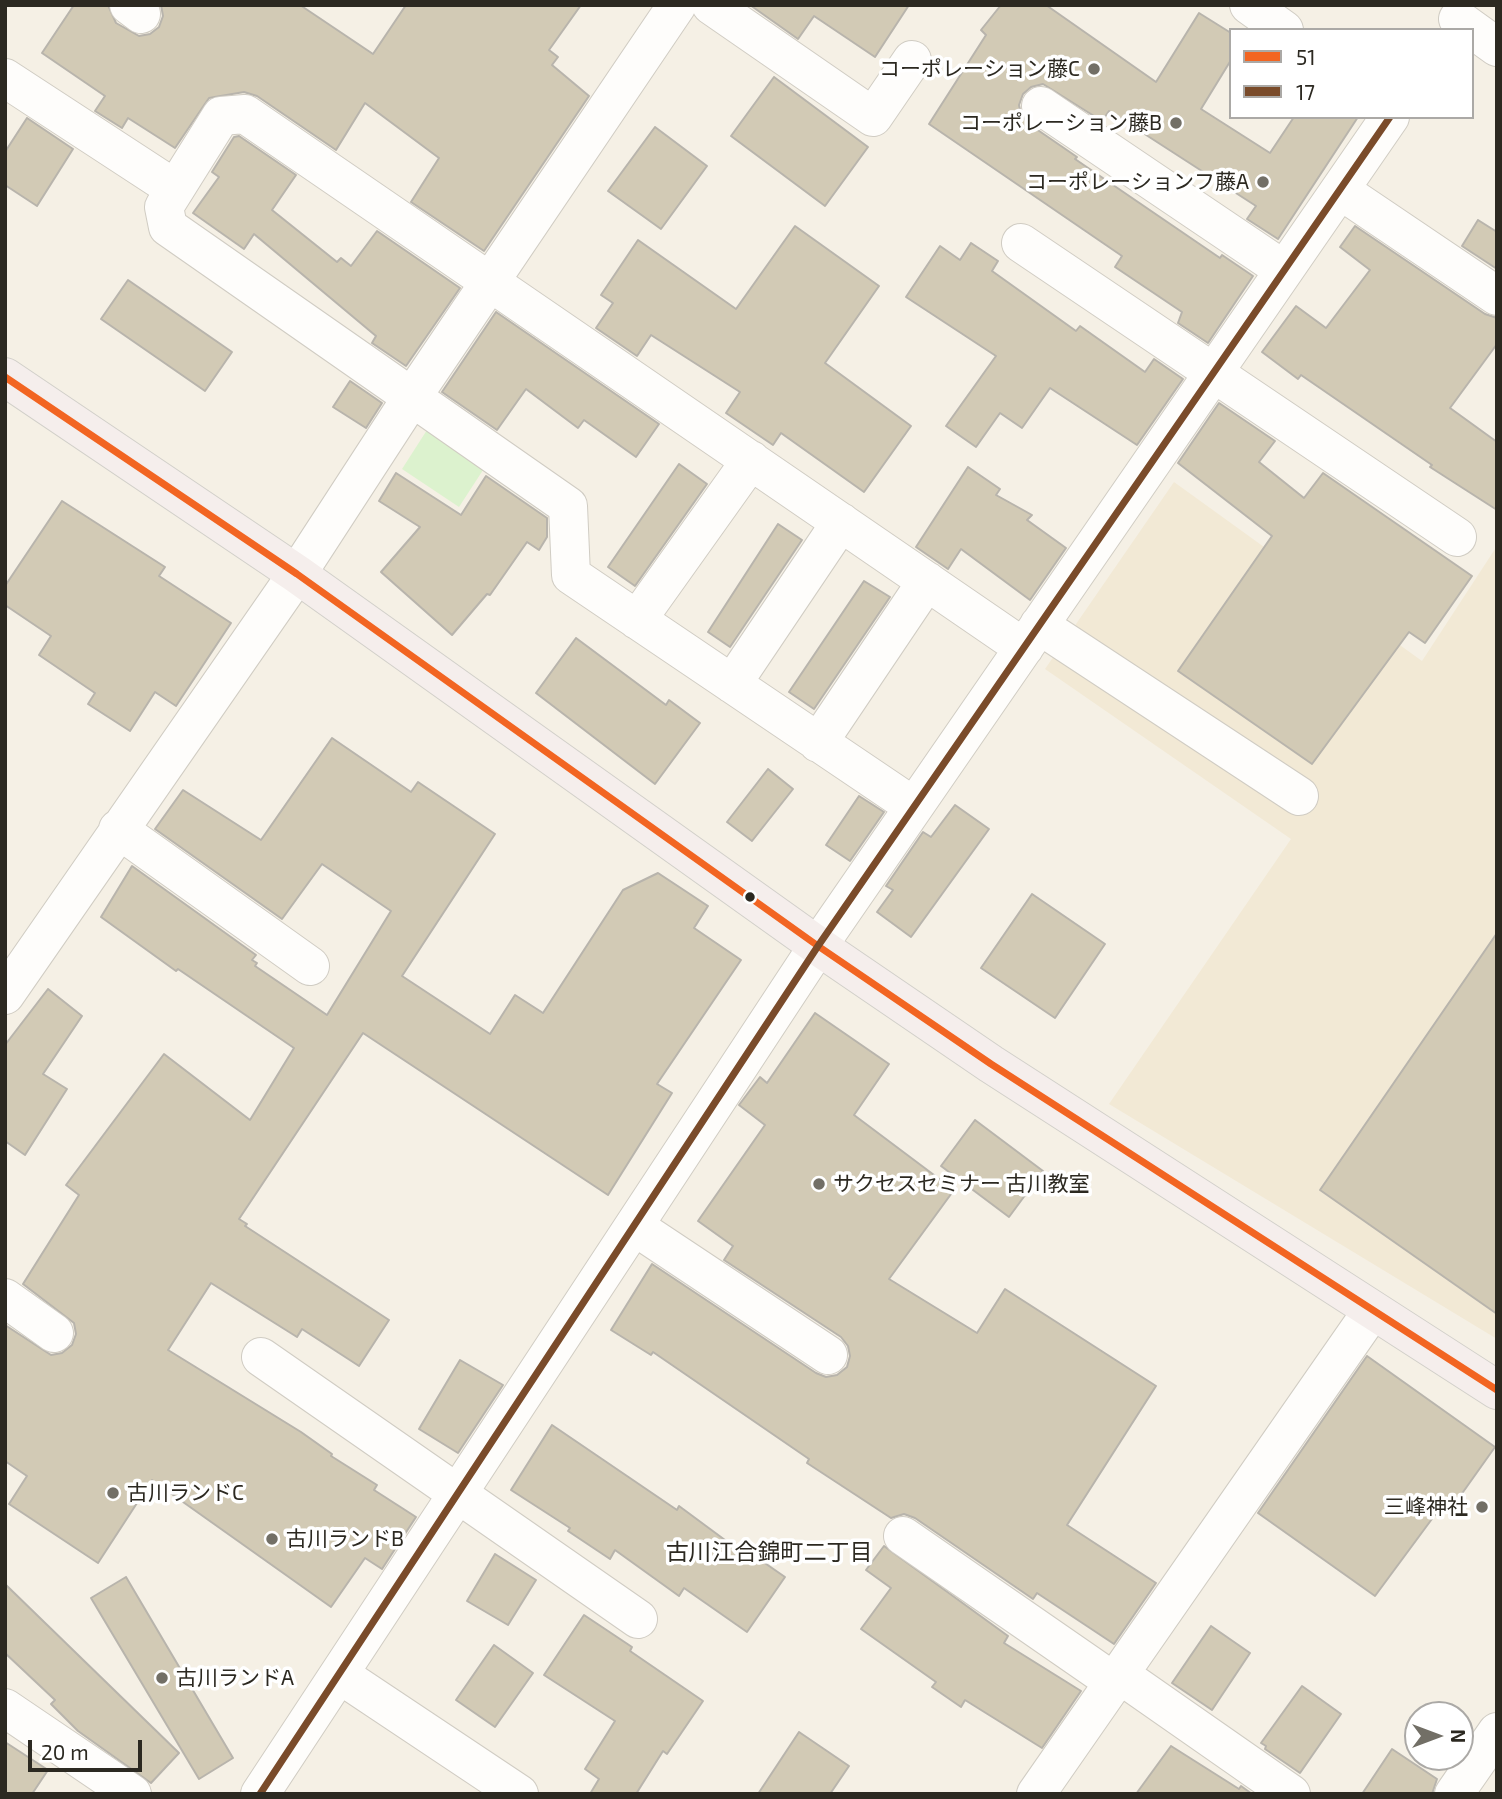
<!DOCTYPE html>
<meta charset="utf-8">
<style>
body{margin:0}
#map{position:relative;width:1502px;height:1799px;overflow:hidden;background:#f5f0e5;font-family:"Exo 2",sans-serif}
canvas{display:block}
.frame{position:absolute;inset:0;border:7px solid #2c2921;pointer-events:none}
.legend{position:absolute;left:1229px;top:28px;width:245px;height:91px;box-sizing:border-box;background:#fff;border:2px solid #aba9a6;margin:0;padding:9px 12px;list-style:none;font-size:21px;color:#2c2921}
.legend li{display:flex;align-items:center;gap:14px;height:35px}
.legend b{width:35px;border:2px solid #aba9a6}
.north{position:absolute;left:1404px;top:1701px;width:70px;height:70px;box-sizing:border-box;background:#fff;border:2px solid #aba9a6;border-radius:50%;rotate:90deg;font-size:19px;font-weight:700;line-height:28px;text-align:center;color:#2c2921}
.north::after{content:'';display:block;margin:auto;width:24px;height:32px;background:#726f66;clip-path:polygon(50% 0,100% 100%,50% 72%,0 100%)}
.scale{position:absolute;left:28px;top:1740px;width:114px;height:32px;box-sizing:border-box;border:4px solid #2c2921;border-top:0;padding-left:9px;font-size:21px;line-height:24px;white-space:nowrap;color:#2c2921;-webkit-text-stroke:5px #fff;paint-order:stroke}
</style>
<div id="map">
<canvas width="1502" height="1799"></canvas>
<div class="frame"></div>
<ul class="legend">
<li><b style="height:9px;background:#f26522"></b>51</li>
<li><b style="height:9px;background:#7a4b2a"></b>17</li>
</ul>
<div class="north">N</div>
<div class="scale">20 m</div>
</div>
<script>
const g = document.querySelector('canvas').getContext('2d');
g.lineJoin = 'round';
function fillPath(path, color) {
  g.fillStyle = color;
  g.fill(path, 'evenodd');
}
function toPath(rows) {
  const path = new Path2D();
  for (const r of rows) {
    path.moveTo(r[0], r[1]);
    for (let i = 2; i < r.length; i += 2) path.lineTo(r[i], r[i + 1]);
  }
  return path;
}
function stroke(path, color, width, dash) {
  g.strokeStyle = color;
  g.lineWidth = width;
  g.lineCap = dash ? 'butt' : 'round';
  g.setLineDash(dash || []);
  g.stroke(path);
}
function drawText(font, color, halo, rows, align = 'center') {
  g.font = font + ' "Exo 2","Noto Sans JP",sans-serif';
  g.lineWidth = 7;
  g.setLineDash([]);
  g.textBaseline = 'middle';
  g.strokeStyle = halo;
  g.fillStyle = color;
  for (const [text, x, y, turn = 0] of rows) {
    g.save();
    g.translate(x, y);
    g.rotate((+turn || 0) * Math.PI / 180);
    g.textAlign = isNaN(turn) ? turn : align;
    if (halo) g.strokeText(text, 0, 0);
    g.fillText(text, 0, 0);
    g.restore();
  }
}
const built = toPath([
 [1174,482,1422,661,1497,546,1497,1339,1109,1104,1291,839,1045,669]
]);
const green = toPath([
 [427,430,485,467,459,507,402,469]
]);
const building = toPath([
 [74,5,108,5,116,23,139,36,150,34,159,27,163,16,161,5,300,5,373,54,406,5,581,5,549,50,558,57,552,65,589,96,484,251,411,202,439,158,365,103,336,150,257,96,244,92,209,98,175,148,128,118,122,128,95,111,105,96,42,53,74,5],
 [750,5,909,5,875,57,814,16,798,39,750,5],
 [1001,5,1046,5,1156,82,1199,13,1231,33,1231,60,1201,109,1270,153,1294,117,1358,117,1278,239,1247,219,1256,206,1109,111,1102,121,1043,84,1031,87,1023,94,1019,105,1021,115,1029,124,1077,157,1075,159,1220,258,1222,255,1253,276,1208,343,1178,323,1182,312,1115,267,1122,256,929,124,986,35,981,30,1001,5],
 [774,77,868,147,825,206,731,136,774,77],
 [27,118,73,149,37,206,5,185,5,152,27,118],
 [655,127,707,166,661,229,608,191,655,127],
 [239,136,296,175,272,210,337,262,341,258,351,266,377,231,460,288,406,366,372,343,376,336,254,234,244,249,193,213,219,177,212,172,234,137,239,136],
 [1478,220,1497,232,1497,269,1462,246,1478,220],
 [795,226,879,286,825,363,911,426,864,492,781,433,773,445,726,413,740,392,651,335,637,356,596,328,613,303,601,295,638,240,736,309,795,226],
 [1355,226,1485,314,1497,318,1497,344,1450,408,1497,442,1497,510,1430,467,1432,465,1301,375,1298,379,1262,352,1296,306,1326,328,1370,270,1340,247,1355,226],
 [971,243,998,261,992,271,1076,331,1080,326,1145,372,1154,359,1183,379,1137,445,1050,388,1022,428,1000,413,976,447,946,426,996,356,906,297,940,246,960,260,971,243],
 [128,280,232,352,205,391,101,319,128,280],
 [496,312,659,424,636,457,584,420,578,428,526,389,497,430,442,392,496,312],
 [350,381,382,403,366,428,333,407,350,381],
 [1219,403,1275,441,1259,462,1304,498,1323,473,1472,576,1425,643,1409,632,1312,764,1178,671,1272,536,1178,463,1219,403],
 [679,464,707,484,635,586,608,567,679,464],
 [968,467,1000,489,996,495,1032,515,1027,520,1066,548,1030,600,961,549,948,569,916,547,968,467],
 [396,473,461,515,486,476,547,518,547,537,539,550,527,542,490,595,487,594,452,635,381,572,420,527,379,501,396,473],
 [62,501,165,567,159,576,231,623,176,706,155,692,130,731,88,704,95,693,39,655,51,636,5,605,5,586,62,501],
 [778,524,802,540,730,647,708,632,778,524],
 [864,581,890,597,814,709,789,692,864,581],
 [576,638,666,705,669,700,700,723,655,784,536,693,576,638],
 [332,738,411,792,418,782,495,834,402,976,490,1034,515,995,543,1013,623,890,658,873,708,906,694,928,741,960,657,1084,672,1093,608,1195,363,1033,239,1219,247,1224,245,1226,389,1320,359,1366,302,1329,297,1337,211,1283,168,1350,301,1432,332,1454,331,1456,377,1485,374,1490,416,1517,382,1569,365,1558,331,1607,152,1480,98,1563,9,1504,27,1476,5,1461,5,1325,51,1355,62,1353,72,1345,76,1334,74,1323,23,1284,79,1195,66,1185,164,1054,250,1120,294,1048,178,969,176,971,101,917,132,866,256,955,252,960,257,963,255,966,327,1015,391,911,322,864,282,919,155,829,183,790,261,840,332,738],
 [768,769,793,789,752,841,727,822,768,769],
 [859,796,884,812,850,861,826,845,859,796],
 [955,805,989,829,911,937,877,912,893,890,886,886,923,832,931,837,955,805],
 [1032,894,1105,944,1055,1018,981,968,1032,894],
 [1497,933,1497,1314,1320,1190,1497,933],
 [48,989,82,1016,43,1074,67,1089,25,1155,5,1141,5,1045,48,989],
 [815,1013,889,1064,854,1115,954,1190,889,1279,977,1333,1005,1289,1156,1386,1067,1525,1156,1583,1114,1644,1037,1593,1033,1599,915,1518,904,1514,891,1518,807,1463,809,1459,653,1352,651,1355,611,1330,652,1264,816,1373,826,1377,837,1375,847,1367,850,1356,848,1346,841,1337,724,1260,733,1246,698,1221,765,1125,739,1105,760,1077,767,1083,815,1013],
 [975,1120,1043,1171,1009,1217,941,1166,975,1120],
 [1367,1356,1495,1447,1451,1509,1443,1504,1375,1596,1258,1513,1367,1356],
 [460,1360,503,1385,458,1453,419,1429,460,1360],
 [552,1425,677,1510,679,1506,752,1560,759,1559,785,1577,747,1632,684,1588,679,1596,615,1550,610,1559,568,1531,570,1528,511,1490,552,1425],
 [884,1546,1008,1636,1004,1643,1081,1691,1042,1748,965,1700,961,1707,932,1687,936,1682,861,1629,891,1588,866,1570,884,1546],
 [495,1554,536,1580,508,1625,467,1601,495,1554],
 [126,1577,233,1758,199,1779,91,1598,126,1577],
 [5,1584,179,1753,151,1783,78,1731,51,1704,55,1700,5,1653,5,1584],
 [584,1615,632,1647,630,1651,703,1701,667,1754,663,1751,636,1794,590,1794,599,1779,585,1769,615,1721,544,1675,584,1615],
 [1211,1626,1250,1653,1212,1710,1172,1683,1211,1626],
 [494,1645,533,1673,495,1727,456,1700,494,1645],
 [1302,1686,1341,1714,1300,1773,1265,1749,1266,1746,1261,1743,1302,1686],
 [799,1732,849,1766,830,1794,758,1794,799,1732],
 [5,1742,48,1770,32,1794,5,1794,5,1742],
 [1171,1746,1239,1789,1241,1786,1252,1794,1136,1794,1171,1746],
 [1392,1749,1437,1779,1432,1794,1362,1794,1392,1749]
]);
const minor = toPath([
 [129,5,141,14],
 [711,5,873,117,912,60],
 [1249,5,1284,30],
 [1458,19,1497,47],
 [5,78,175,189],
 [1041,106,1284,270],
 [1340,190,1497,296],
 [1021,243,1457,537],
 [637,620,751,460],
 [1039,625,1299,796],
 [732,684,841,522],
 [818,743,927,581],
 [913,806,571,575,568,506,168,227,164,207,221,116,245,114,1024,648],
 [118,829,310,966],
 [5,995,297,574,412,397,677,5],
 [634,1226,828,1355],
 [5,1298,54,1333],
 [261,1357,638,1619],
 [903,1536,1114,1682],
 [339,1674,519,1794],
 [1119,1674,1291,1794],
 [5,1708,132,1794],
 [260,1794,818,946,1390,117],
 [1036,1794,1372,1311],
 [1454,1794,1497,1732]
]);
const major = toPath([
 [5,377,297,574,818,946,991,1064,1497,1390]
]);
const bus1 = toPath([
 [5,377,297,574,818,946,991,1064,1497,1390]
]);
const bus2 = toPath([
 [260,1794,818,946,1390,117]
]);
const markers = [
 [1094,69,7,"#726f66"],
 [1176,123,7,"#726f66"],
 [1263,182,7,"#726f66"],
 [750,897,6,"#2c2921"],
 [819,1184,7,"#726f66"],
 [113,1493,7,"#726f66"],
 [1482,1507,7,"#726f66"],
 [272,1539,7,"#726f66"],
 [162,1678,7,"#726f66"]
];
const poiNames = [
 ["コーポレーション藤C",1080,69],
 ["コーポレーション藤B",1162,123],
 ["コーポレーションフ藤A",1249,182],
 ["サクセスセミナー 古川教室",833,1184,"left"],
 ["古川ランドC",127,1493,"left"],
 ["三峰神社",1468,1507],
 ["古川ランドB",286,1539,"left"],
 ["古川ランドA",176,1678,"left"]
];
const neighbourhoodNames = [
 ["古川江合錦町二丁目",769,1552]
];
fillPath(built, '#f2e9d5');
fillPath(green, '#dcf2ce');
fillPath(building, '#d2cab5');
stroke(building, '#b8b4ac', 2);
stroke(minor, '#d0ccc3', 40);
stroke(major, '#d1cfc9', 40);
stroke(minor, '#fefdfb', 38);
stroke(major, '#f5eeec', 38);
stroke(bus1, '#f26522', 7);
stroke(bus2, '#7a4b2a', 7);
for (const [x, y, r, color] of markers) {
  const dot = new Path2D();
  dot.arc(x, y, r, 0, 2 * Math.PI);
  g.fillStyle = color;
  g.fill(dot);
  stroke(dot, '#fff', 2.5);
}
drawText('21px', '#2c2921', '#fff', poiNames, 'right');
drawText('23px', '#2c2921', '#fff', neighbourhoodNames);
</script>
